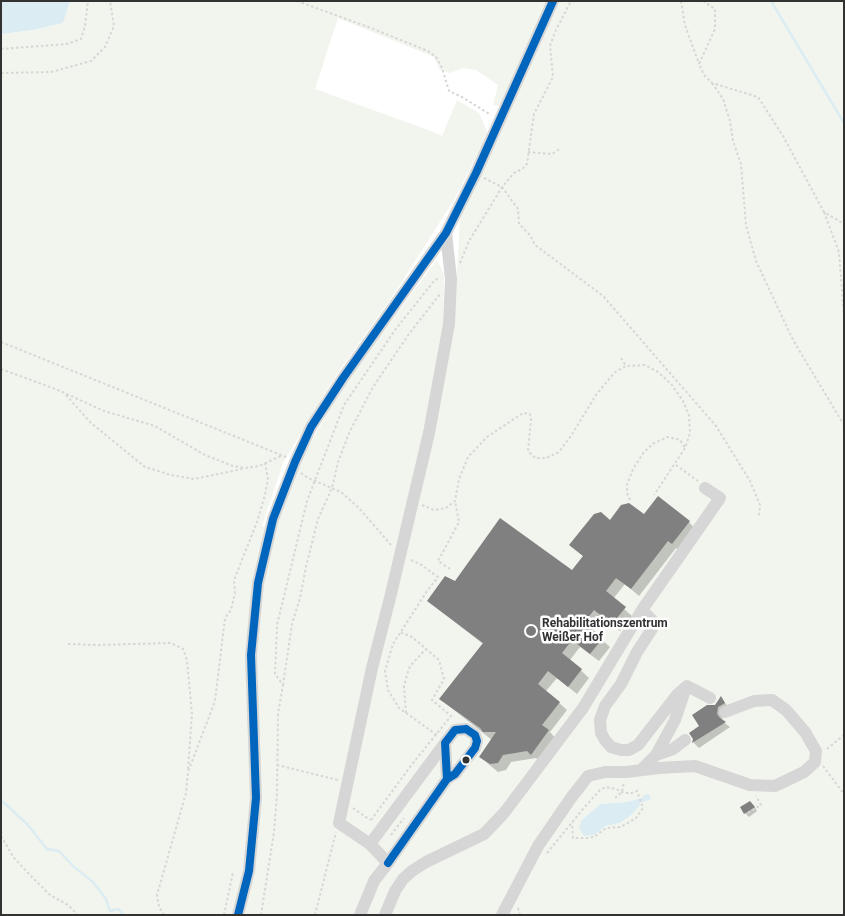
<!DOCTYPE html>
<meta charset="utf-8">
<style>
body{margin:0}
#map{position:relative;width:845px;height:916px;overflow:hidden;background:#fff;font-family:Roboto,sans-serif}
canvas{display:block}
.frame{position:absolute;inset:0;border:2px solid #323232;pointer-events:none}
</style>
<div id="map">
<canvas width="845" height="916"></canvas>
<div class="frame"></div>
</div>
<script>
const g = document.querySelector('canvas').getContext('2d');
g.lineJoin = 'round';
function fillPath(path, color) {
  g.fillStyle = color;
  g.fill(path, 'evenodd');
}
function toPath(rows) {
  const path = new Path2D();
  for (const r of rows) {
    path.moveTo(r[0], r[1]);
    for (let i = 2; i < r.length; i += 2) path.lineTo(r[i], r[i + 1]);
  }
  return path;
}
function stroke(path, color, width, dash) {
  g.strokeStyle = color;
  g.lineWidth = width;
  g.lineCap = dash ? 'butt' : 'round';
  g.setLineDash(dash || []);
  g.stroke(path);
}
function drawText(font, color, halo, rows, align = 'center') {
  g.font = font + ' Roboto,sans-serif';
  g.lineWidth = 5;
  g.setLineDash([]);
  g.textBaseline = 'middle';
  g.strokeStyle = halo;
  g.fillStyle = color;
  for (const [text, x, y, turn = 0] of rows) {
    g.save();
    g.translate(x, y);
    g.rotate((+turn || 0) * Math.PI / 180);
    g.textAlign = isNaN(turn) ? turn : align;
    if (halo) g.strokeText(text, 0, 0);
    g.fillText(text, 0, 0);
    g.restore();
  }
}
const green = toPath([
 [70,1,844,1,844,915,1,915,1,34,33,30,63,23],
 [338,18,434,57,440,70,450,73,463,68,476,70,498,85,493,105,499,106,512,85,460,218,454,322,443,335,444,274,437,260,355,369,336,398,293,474,276,528,262,526,283,463,337,374,392,297,454,200,488,134,479,113,457,100,442,136,431,131,315,89],
 [642,798,640,805,620,823,605,826,582,820,600,804,626,802]
]);
const water = toPath([
 [1,1,70,1,63,23,33,30,1,34],
 [648,794,650,796,651,799,640,803,640,805,632,814,620,823,605,826,594,835,584,836,581,831,579,827,582,820,600,804,626,802,642,798,644,795]
]);
const shadow = toPath([
 [644,516,689,522,696,530,680,551,676,548,639,596,625,584,613,599,632,616,620,631,603,617,592,631,610,647,599,661,580,647,570,660,589,678,577,694,557,678,546,691,567,710,550,732,556,739,539,761,536,758,511,762,506,770,498,772,480,757,492,740,440,699,483,644,437,608,456,583,572,571,584,557,571,545,610,522],
 [721,698,730,709,723,713,722,721,730,727,699,748,694,743,694,738],
 [754,806,757,811,749,817,745,813]
]);
const stream = toPath([
 [771,1,844,123],
 [1,800,27,824,47,849,59,851,74,867,93,882,106,899,110,911,119,909,123,915]
]);
const building = toPath([
 [658,496,690,521,672,544,668,541,631,589,616,578,606,591,626,607,612,624,594,610,584,623,603,638,590,654,572,640,562,653,582,669,568,687,548,671,538,684,560,702,542,725,549,730,531,755,527,751,503,755,498,763,490,764,479,757,496,732,483,732,480,728,439,699,483,643,427,601,445,576,455,581,500,518,572,570,583,556,569,545,594,514,601,512,610,520,621,505,629,503,644,514],
 [721,696,725,703,718,707,717,714,720,718,726,722,692,743,693,739,689,733,699,726,692,715,707,705,715,705],
 [750,801,755,807,744,814,740,807]
]);
const path = toPath([
 [297,1,371,28,428,51,436,57,442,68,449,91,462,97,491,115],
 [681,1,685,25,699,64],
 [703,1,715,9,715,29,699,64,704,75,712,83,758,97,783,136,824,212,844,224],
 [1,49,67,44,81,39,85,26,88,1],
 [1,73,51,72,91,61,105,47,114,26,110,1],
 [712,83,723,99,730,121,733,141,741,164,746,225,756,261,793,340,844,425],
 [528,152,552,154,561,148],
 [484,178,502,187,518,209,519,224,530,235,535,245,603,296,716,426,750,481,760,505,759,516],
 [824,212,839,252,844,316],
 [460,263,469,241,502,187,514,173,522,169,527,164,534,114,553,77,550,46,555,32,571,1],
 [1,342,286,457],
 [621,358,626,366],
 [1,369,58,390,104,411,155,426,205,455,233,466,245,468,259,466,283,455],
 [66,395,91,423,145,467,171,475,194,479,242,469],
 [676,465,698,481],
 [301,473,308,478,341,492,359,508,391,545],
 [630,500,627,493,627,485,633,469,644,452,654,443,668,437,680,440,685,448],
 [422,505,434,510,446,508,455,501,459,479,468,457,487,437,523,413,530,414,531,420,528,451,535,458,546,458,559,452,571,436,596,395,614,373,626,366,645,365,658,372,672,385,683,401,689,415,690,433,685,448,654,495],
 [411,560,420,564,438,577,427,591,393,644,385,671,388,690,399,708,437,735],
 [450,569,438,561,459,522,455,501],
 [68,644,98,645,171,643,183,649,187,660,192,714,188,769],
 [283,685,292,624,300,598,306,567,318,519,332,488,338,462,350,431,373,387,409,334,440,294],
 [406,713,404,686,407,675,410,666,426,649],
 [827,749,844,735],
 [277,765,338,780],
 [823,766,844,794],
 [615,798,622,792,624,782],
 [353,808,370,820],
 [748,813,761,805,756,796],
 [371,820,413,763,451,716,432,700,444,679,439,660,412,637,400,632],
 [391,835,404,818],
 [1,836,14,858,31,876,50,895,68,905,78,915],
 [547,853,583,809,600,790,606,787,616,789,624,793,632,793,637,791,643,808,636,818,626,824,620,827,606,828,594,837,587,838,573,838,572,823],
 [518,908,520,915],
 [164,915,159,907,157,895,186,793,188,772,215,701,225,618,231,610,235,593,234,580,257,522,265,495,268,479,265,463],
 [224,915,233,872],
 [261,915,274,832,277,795,278,714,283,685,275,674,277,625,307,501,344,405,395,330,434,281,440,277],
 [315,915,336,832]
]);
const minor = toPath([
 [642,610,652,620,652,629,637,652,621,684,605,706,600,720,601,733,605,740,611,747,621,750,629,750,638,745,677,695,687,686,710,698],
 [656,755,673,749,685,740],
 [641,770,656,755,675,720,685,690],
 [370,844,445,743],
 [388,863,370,844,339,823,372,668,390,598,429,433,449,324,451,279,446,233],
 [238,915,249,871,256,798,251,655,258,583,273,519,295,462,311,427,343,378,446,233,476,173,553,1],
 [360,915,374,881,388,863,447,779,455,774,475,748,477,741,475,735,466,729,455,730,445,743,447,779],
 [385,915,395,891,403,879,412,871,426,862,484,834,504,813,583,708,642,610,720,498,705,488],
 [502,915,538,846,571,798,588,776,605,772,626,772,659,768,695,766,750,785,775,786,804,772,815,762,816,751,805,732,786,710,772,700,754,701,725,712]
]);
const bus1 = toPath([
 [466,729,475,735,477,741,475,748,455,774,447,779,445,743,455,730,466,729],
 [388,863,447,779],
 [388,863,447,779],
 [238,915,249,871,256,798,251,655,258,583,273,519,295,462,311,427,343,378,446,233,476,173,553,1]
]);
const markers = [
 [531,631,6,"#7a7a7a"],
 [466,760,4.5,"#323232"]
];
const poiNames = [
 ["Rehabilitationszentrum",542,624],
 ["Weißer Hof",542,638]
];
fillPath(green, '#f2f5ed');
fillPath(water, '#dbecf2');
fillPath(shadow, '#0003');
stroke(stream, '#dbecf2', 2.5);
fillPath(building, '#808080');
stroke(path, '#d6d6d6', 2, [2.5, 2.5]);
stroke(minor, '#d6d6d6', 12);
stroke(bus1, '#0065bd', 8);
for (const [x, y, r, color] of markers) {
  const dot = new Path2D();
  dot.arc(x, y, r, 0, 2 * Math.PI);
  g.fillStyle = color;
  g.fill(dot);
  stroke(dot, '#fff', 2);
}
drawText('bold 12px', '#323232', '#fff', poiNames, 'left');
</script>
